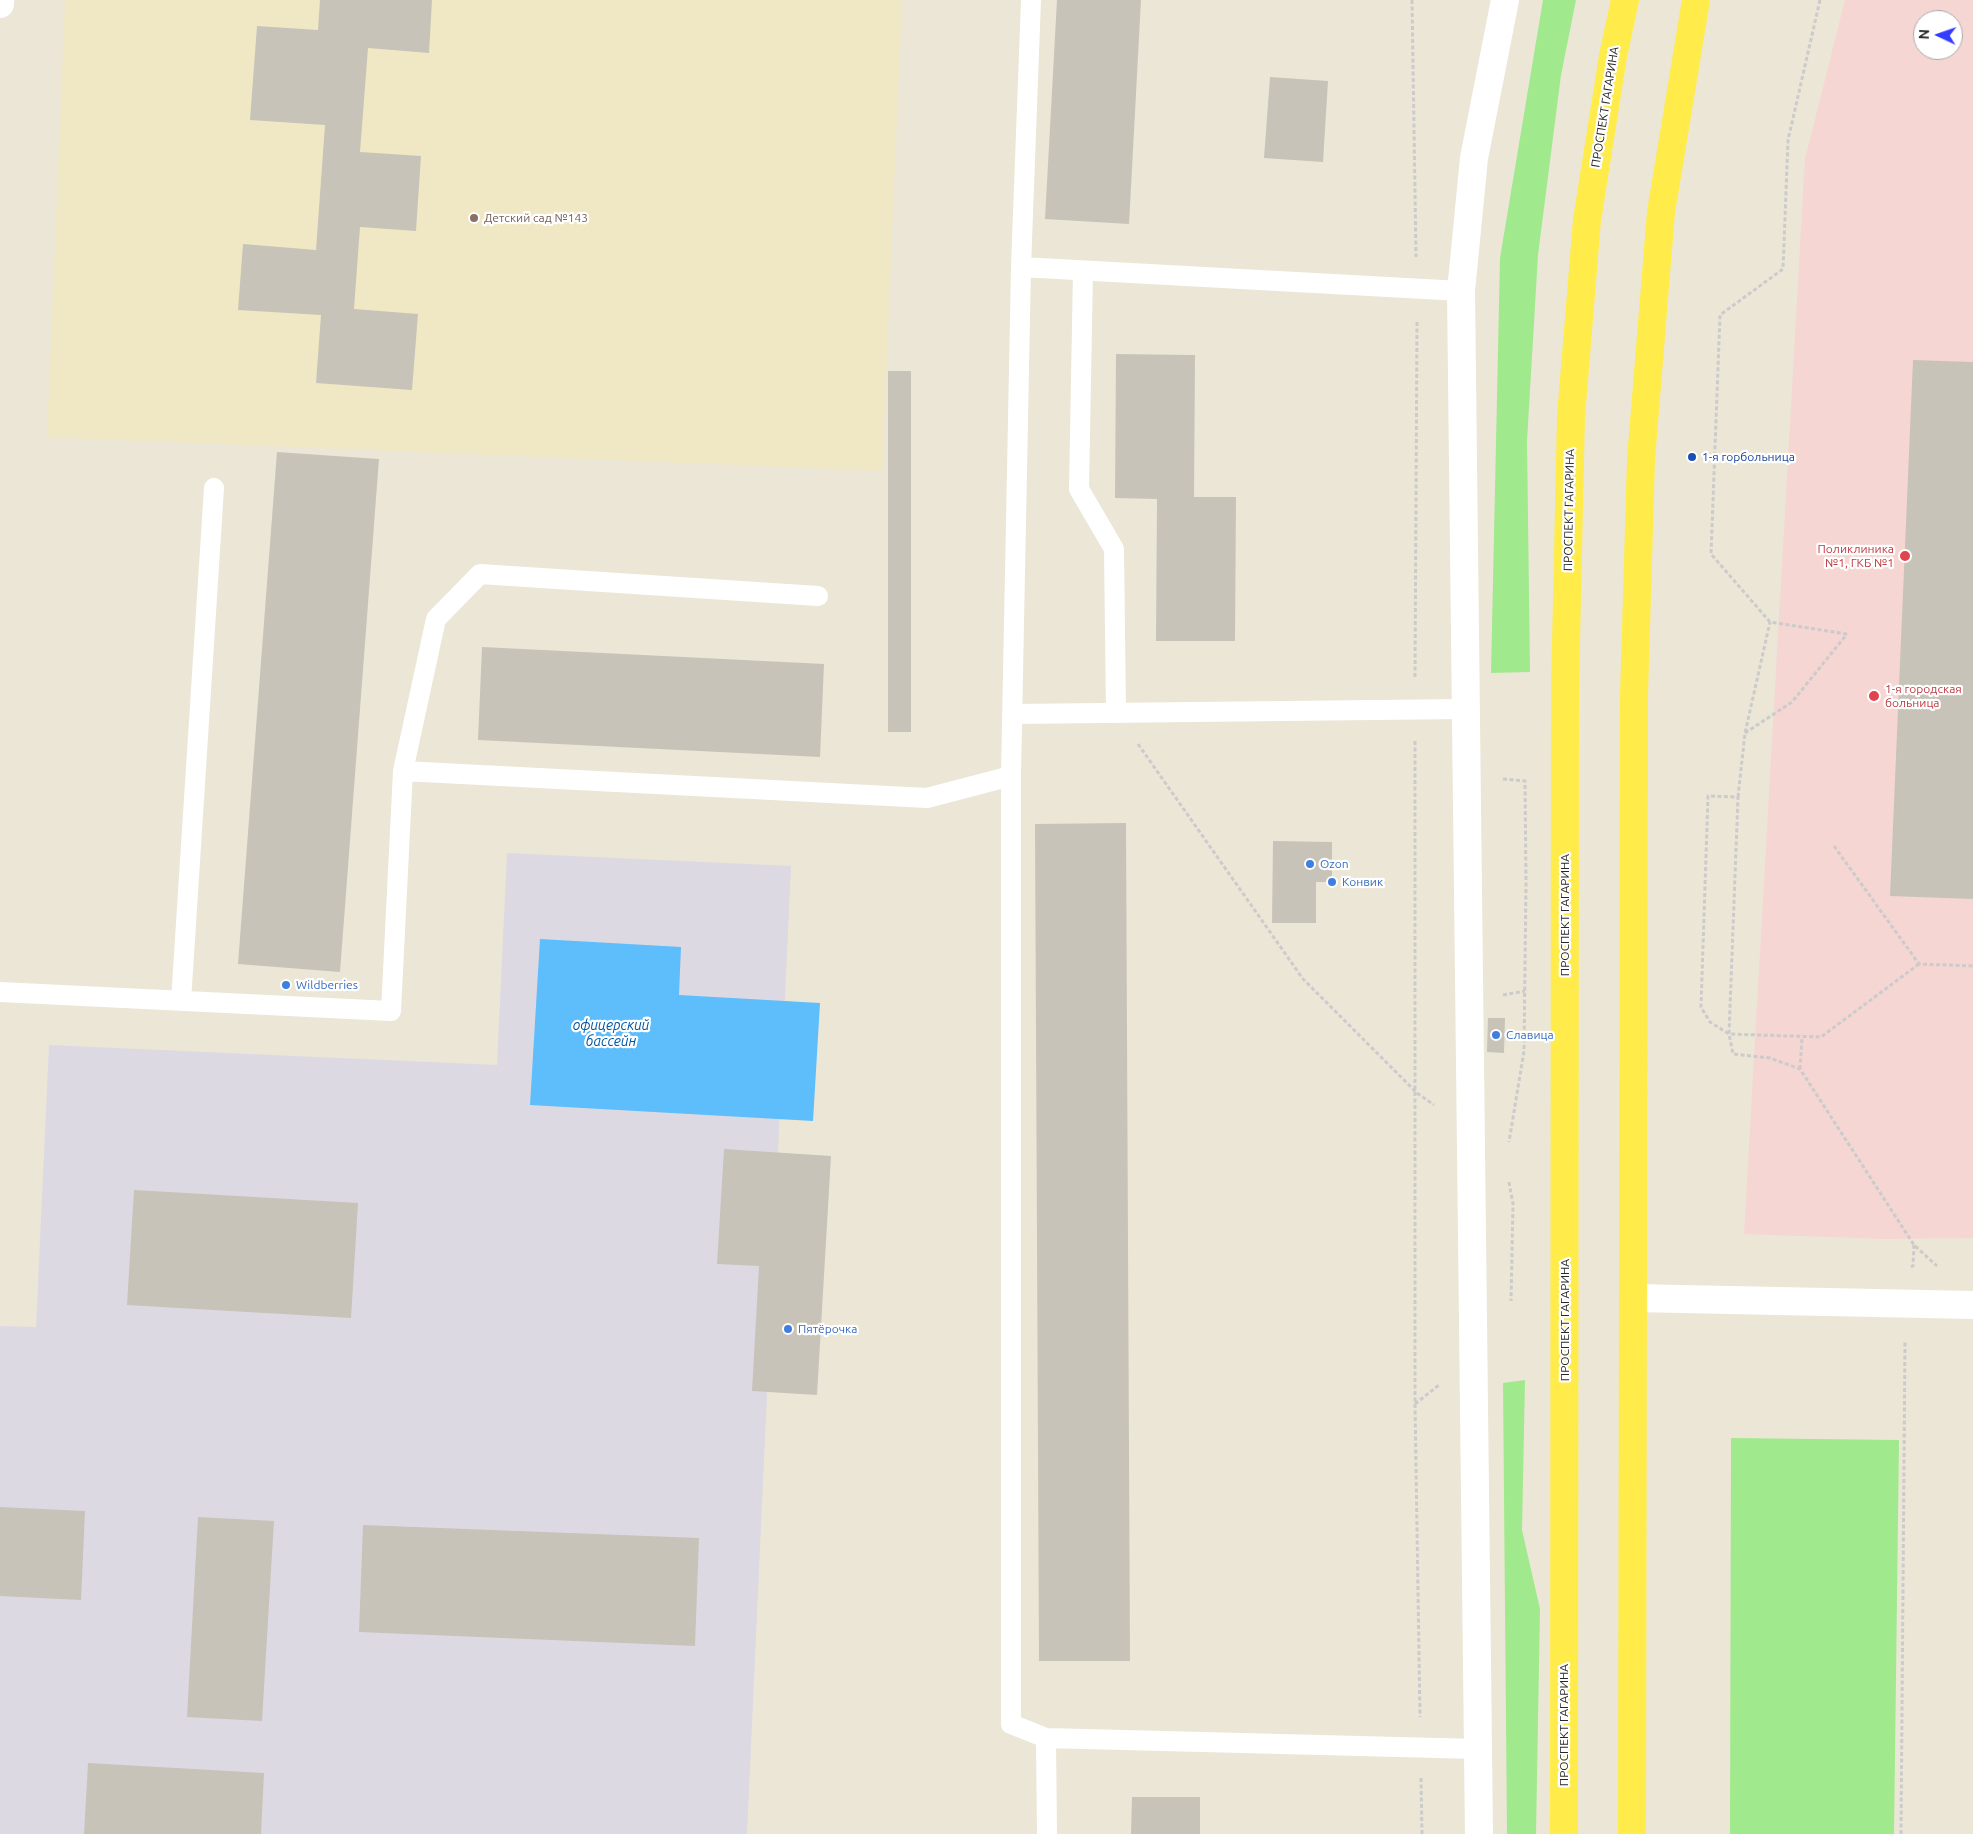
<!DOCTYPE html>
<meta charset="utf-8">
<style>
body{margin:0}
#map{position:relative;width:1973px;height:1834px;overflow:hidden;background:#ece6d7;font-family:Ubuntu,sans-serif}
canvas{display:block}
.north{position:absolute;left:1913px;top:10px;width:50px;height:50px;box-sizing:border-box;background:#fff;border:1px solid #a9a9a9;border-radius:50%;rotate:273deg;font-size:14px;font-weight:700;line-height:20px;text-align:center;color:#282828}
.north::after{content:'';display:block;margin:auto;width:18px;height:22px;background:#323dff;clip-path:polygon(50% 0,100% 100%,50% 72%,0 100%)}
</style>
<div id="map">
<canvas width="1973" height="1834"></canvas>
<div class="north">N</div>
</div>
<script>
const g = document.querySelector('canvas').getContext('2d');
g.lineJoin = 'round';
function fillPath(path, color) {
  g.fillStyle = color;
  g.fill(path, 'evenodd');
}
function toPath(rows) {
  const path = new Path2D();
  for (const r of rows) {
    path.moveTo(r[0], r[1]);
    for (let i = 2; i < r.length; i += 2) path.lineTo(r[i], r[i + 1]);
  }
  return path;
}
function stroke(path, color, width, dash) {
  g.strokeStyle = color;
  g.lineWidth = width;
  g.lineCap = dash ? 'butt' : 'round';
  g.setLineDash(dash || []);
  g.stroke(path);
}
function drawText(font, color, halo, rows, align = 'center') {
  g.font = font + ' Ubuntu,sans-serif';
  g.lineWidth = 4.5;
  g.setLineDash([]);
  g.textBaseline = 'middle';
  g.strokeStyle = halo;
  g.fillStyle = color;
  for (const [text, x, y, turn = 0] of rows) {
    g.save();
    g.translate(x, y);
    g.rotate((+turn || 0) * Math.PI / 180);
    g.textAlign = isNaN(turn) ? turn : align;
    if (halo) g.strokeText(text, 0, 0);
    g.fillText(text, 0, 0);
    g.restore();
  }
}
const industrial = toPath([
 [507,853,791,866,747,1834,0,1834,0,1326,36,1327,49,1045,497,1065]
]);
const education = toPath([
 [65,0,902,0,882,471,47,437]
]);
const medical = toPath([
 [1845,0,1973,0,1973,1238,1886,1239,1744,1234,1805,159],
 [1923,20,1953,20,1953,50,1923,50]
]);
const green = toPath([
 [1543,0,1576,0,1561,75,1538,255,1527,441,1530,672,1491,673,1500,258],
 [1525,1380,1522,1530,1540,1609,1536,1834,1507,1834,1503,1383],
 [1731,1438,1899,1440,1894,1834,1730,1834]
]);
const water = toPath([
 [540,939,681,947,679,995,820,1003,813,1121,530,1105]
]);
const building = toPath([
 [320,0,432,0,429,53,368,48,360,152,421,156,416,231,360,227,354,309,418,314,412,390,316,383,321,315,238,310,243,244,316,250,325,125,250,120,257,26,318,30],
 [1057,0,1141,0,1129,224,1045,219],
 [1270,77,1328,81,1323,162,1264,158],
 [1116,354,1195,355,1194,497,1236,497,1235,641,1156,641,1157,499,1115,498],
 [1913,360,1973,362,1973,899,1890,896],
 [888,371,911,371,911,732,888,732],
 [277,452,379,459,340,972,238,964],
 [482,647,824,664,820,757,478,740],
 [1126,823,1130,1661,1039,1661,1035,824],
 [1273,841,1332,842,1332,882,1316,882,1316,923,1272,923],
 [1488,1018,1505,1018,1504,1053,1487,1052],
 [724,1149,831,1156,817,1395,752,1391,759,1266,717,1264],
 [134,1190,358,1203,351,1318,127,1305],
 [0,1507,85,1511,81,1600,0,1596],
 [198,1517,274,1521,262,1721,187,1717],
 [363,1525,699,1538,695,1646,359,1632],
 [88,1763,264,1773,261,1834,84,1834],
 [1132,1797,1200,1797,1200,1834,1131,1834]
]);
const path = toPath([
 [1412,0,1416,257],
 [1820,0,1788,140,1783,269,1720,315,1711,554,1770,622,1847,634],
 [1415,677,1417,321],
 [1745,733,1792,702,1847,634],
 [1415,741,1415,1404,1420,1717],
 [1138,744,1303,979,1417,1093,1434,1105],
 [1503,779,1525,781,1526,881,1524,1051,1509,1142],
 [1738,797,1745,733,1770,622],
 [1834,846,1919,964,1973,966],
 [1919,964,1821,1037,1729,1034,1738,797,1708,796,1701,1007,1710,1022,1729,1034,1733,1054,1770,1058,1800,1069,1914,1245,1937,1266],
 [1503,995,1525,991],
 [1800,1069,1802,1037],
 [1509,1182,1513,1204,1511,1301],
 [1911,1267,1913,1266,1914,1245],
 [1415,1404,1439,1385],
 [1421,1778,1422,1834],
 [1901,1834,1905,1340]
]);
const service = toPath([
 [1031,0,1021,267,1011,776,1011,1724,1046,1738,1477,1749],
 [1021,267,1461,291],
 [1083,271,1079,489,1114,549,1116,713],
 [1012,714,1466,709],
 [403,771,436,619,480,574,818,596],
 [0,992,391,1011,403,771,927,798,1011,776],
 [181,1001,214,488],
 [1046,1738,1047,1834]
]);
const minor = toPath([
 [0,4,0,0],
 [1633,1298,1973,1305],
 [1479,1834,1461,291,1474,158,1505,0]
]);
const primary = toPath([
 [1564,1834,1565,688,1571,416,1587,220,1613,56,1625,0],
 [1632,1834,1634,695,1641,459,1661,212,1696,0]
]);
const markers = [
 [474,218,5,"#8d6e63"],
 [1692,457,5,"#1a4fb4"],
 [1905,556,6,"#e0444e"],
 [1874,696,6,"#e0444e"],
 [1310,864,5,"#3f7fe0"],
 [1332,882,5,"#3f7fe0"],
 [286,985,5,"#3f7fe0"],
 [1496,1035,5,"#3f7fe0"],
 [788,1329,5,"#3f7fe0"]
];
const streetNames = [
 ["ПРОСПЕКТ ГАГАРИНА",1605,107,-81],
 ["ПРОСПЕКТ ГАГАРИНА",1569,510,-89],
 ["ПРОСПЕКТ ГАГАРИНА",1565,915,-90],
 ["ПРОСПЕКТ ГАГАРИНА",1565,1320,-90],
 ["ПРОСПЕКТ ГАГАРИНА",1564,1725,-90]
];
const educationNames = [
 ["Детский сад №143",484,218]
];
const transitNames = [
 ["1-я горбольница",1702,457]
];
const healthNames = [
 ["Поликлиника",1894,549],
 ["№1, ГКБ №1",1894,563],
 ["1-я городская",1885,689,"left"],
 ["больница",1885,703,"left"]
];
const shopNames = [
 ["Ozon",1320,864],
 ["Конвик",1342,882],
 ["Wildberries",296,985],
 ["Славица",1506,1035],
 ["Пятёрочка",798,1329]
];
const waterNames = [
 ["офицерский",611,1025],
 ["бассейн",611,1041]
];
fillPath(industrial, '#ddd9e3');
fillPath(education, '#f0e8c4');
fillPath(medical, '#f5d6d3');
fillPath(green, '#a1e98d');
fillPath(water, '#5ebdfb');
fillPath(building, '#c7c3b8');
stroke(path, '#cbcbcb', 3, [4, 2.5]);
stroke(service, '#fff', 20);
stroke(minor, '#fff', 28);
stroke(primary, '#ffec4a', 28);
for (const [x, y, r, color] of markers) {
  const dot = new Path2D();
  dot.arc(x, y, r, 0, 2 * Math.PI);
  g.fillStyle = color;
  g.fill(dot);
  stroke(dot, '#fff', 2);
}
drawText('12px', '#282828', '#fff', streetNames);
drawText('12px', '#785e54', '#fff', educationNames, 'left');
drawText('12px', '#164399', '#fff', transitNames, 'left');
drawText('12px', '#be3a42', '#fff', healthNames, 'right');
drawText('12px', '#366cbe', '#fff', shopNames, 'left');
drawText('italic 14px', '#0056a4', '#fff', waterNames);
</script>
